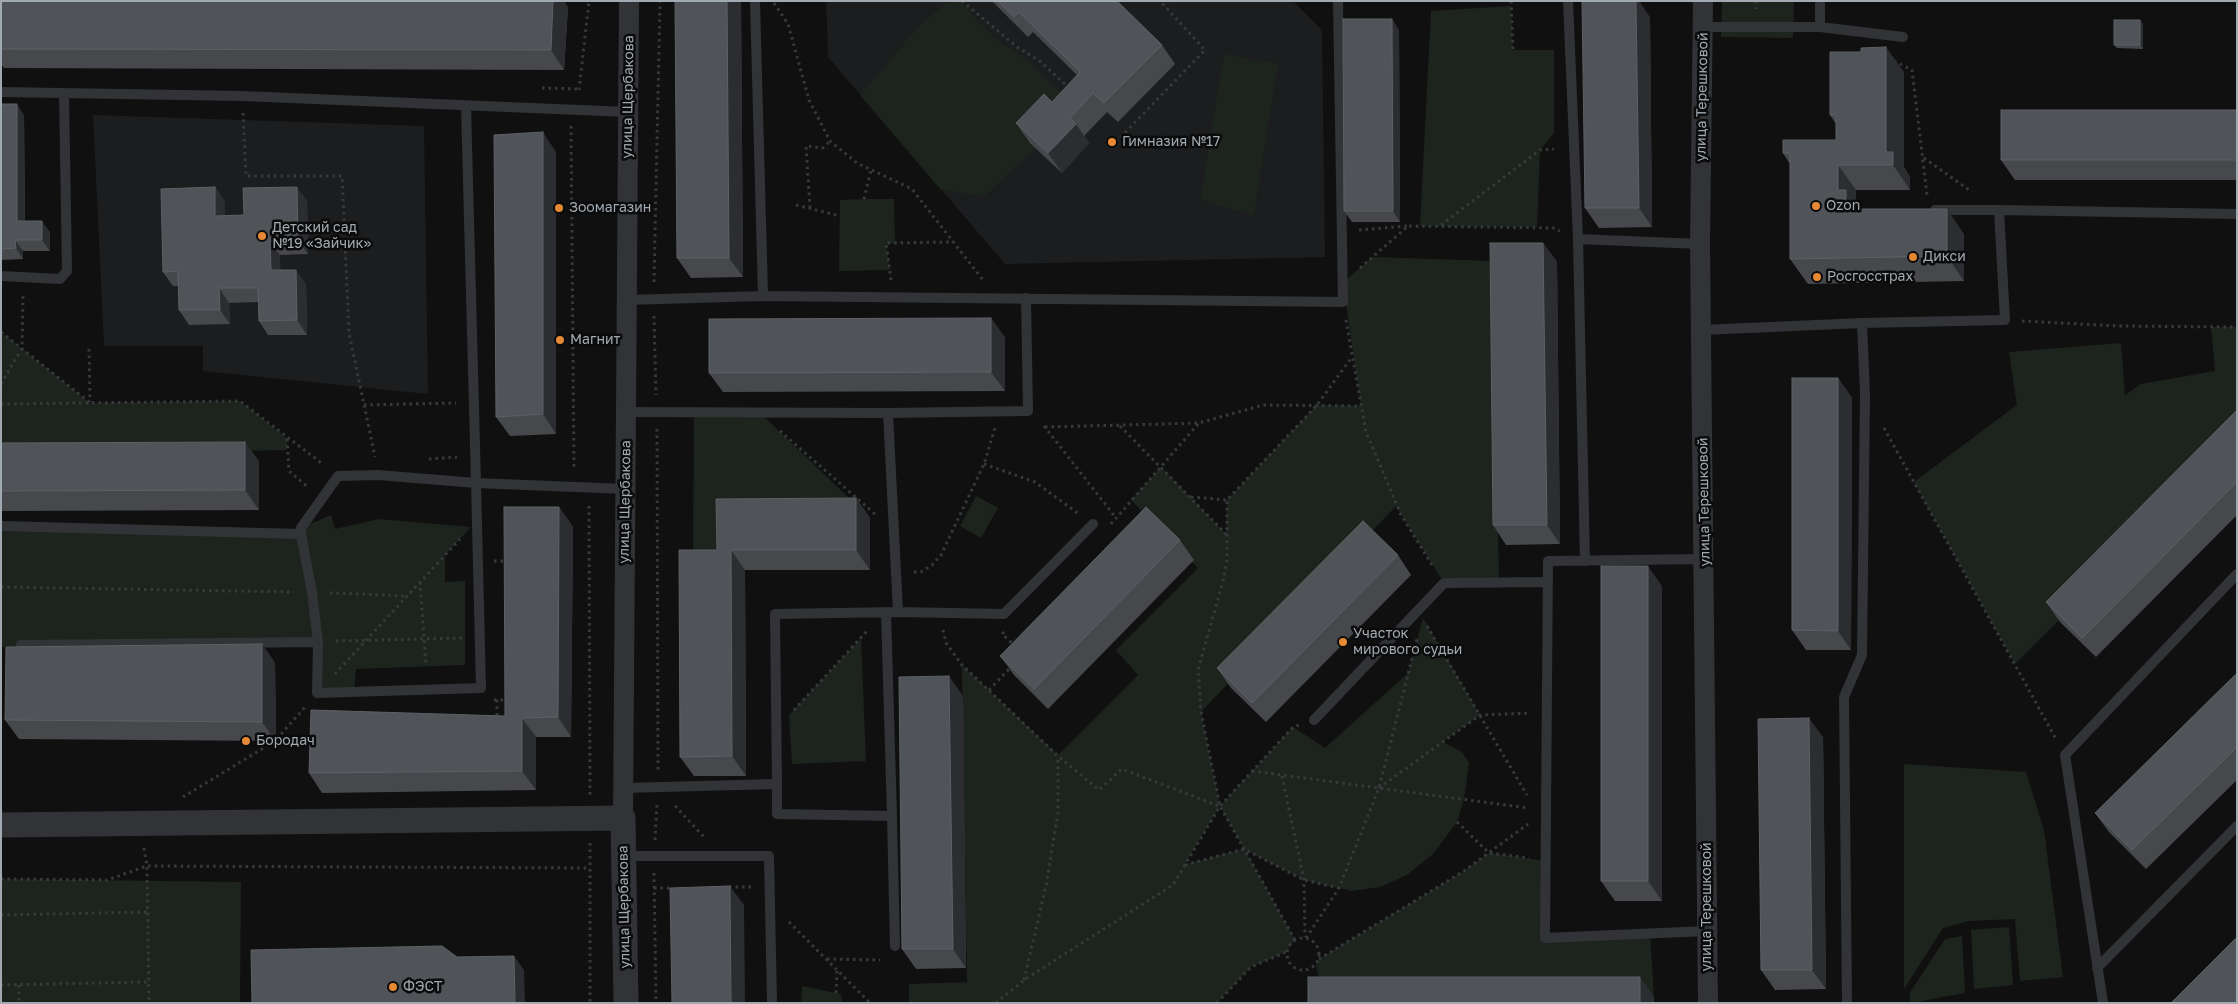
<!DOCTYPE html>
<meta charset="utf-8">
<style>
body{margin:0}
#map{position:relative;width:2238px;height:1004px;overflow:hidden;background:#101011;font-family:"Golos Text",sans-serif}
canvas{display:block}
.frame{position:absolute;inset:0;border:2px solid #a2aab1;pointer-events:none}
</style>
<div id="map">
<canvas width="2238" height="1004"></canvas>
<div class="frame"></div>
</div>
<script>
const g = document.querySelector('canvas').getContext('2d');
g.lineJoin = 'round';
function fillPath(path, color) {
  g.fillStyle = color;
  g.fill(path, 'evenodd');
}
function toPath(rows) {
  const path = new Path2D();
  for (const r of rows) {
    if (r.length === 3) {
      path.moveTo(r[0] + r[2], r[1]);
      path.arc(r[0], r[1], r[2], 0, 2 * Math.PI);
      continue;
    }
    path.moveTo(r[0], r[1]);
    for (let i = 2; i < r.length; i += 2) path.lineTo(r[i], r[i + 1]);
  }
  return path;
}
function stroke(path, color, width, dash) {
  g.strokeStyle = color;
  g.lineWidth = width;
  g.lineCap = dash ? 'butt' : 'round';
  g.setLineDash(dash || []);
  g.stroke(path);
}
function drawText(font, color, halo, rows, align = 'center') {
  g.font = font + ' "Golos Text",sans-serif';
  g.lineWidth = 5;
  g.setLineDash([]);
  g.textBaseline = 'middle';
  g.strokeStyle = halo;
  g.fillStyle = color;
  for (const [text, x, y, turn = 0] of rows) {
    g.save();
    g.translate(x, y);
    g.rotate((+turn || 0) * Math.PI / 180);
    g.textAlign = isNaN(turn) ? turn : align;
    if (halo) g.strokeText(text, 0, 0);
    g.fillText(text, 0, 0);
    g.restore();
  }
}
const built = toPath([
 [826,1,1293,1,1322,30,1325,257,1005,264,828,57],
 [93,115,424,126,428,394,203,371,203,346,104,346]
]);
const green = toPath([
 [962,1,977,21,995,38,1031,63,1068,100,1030,143,1036,148,984,196,941,190,860,95,921,24,947,3],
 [1722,1,1794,1,1793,38,1721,37],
 [1511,6,1513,50,1554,50,1554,133,1540,150,1537,227,1420,226,1431,11],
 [1224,54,1278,64,1254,215,1200,200],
 [864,199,894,199,895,243,886,244,890,270,839,271,840,200],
 [1372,257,1493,261,1499,582,1444,583,1396,506,1201,712,1220,806,1293,727,1325,748,1408,673,1423,618,1480,715,1443,742,1462,752,1469,763,1464,799,1457,822,1433,854,1407,875,1380,887,1352,891,1304,880,1245,850,1295,940,1286,952,1251,967,1217,1003,909,1003,909,984,967,982,962,665,1058,755,1138,675,1116,650,1198,568,1131,500,1161,467,1226,534,1227,500,1317,405,1361,406,1343,283],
 [1220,806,1244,849,1186,864,1185,864],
 [2211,327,2237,327,2237,443,2015,664,1914,482,2017,405,2009,352,2121,343,2125,395,2141,384,2215,371],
 [1,332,90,403,240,401,287,438,287,450,1,455],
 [694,412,759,412,870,518,730,570,693,570],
 [976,496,998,508,981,538,960,526],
 [331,515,335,529,379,519,471,527,445,555,445,582,465,581,465,665,356,669,354,693,317,693,317,642,1,647,1,526,301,534,301,528],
 [861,638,866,761,792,764,789,715],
 [1904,764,2026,772,2044,830,2063,977,2020,981,2015,919,1969,921,1943,928,1904,989],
 [1489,853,1546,861,1545,938,1650,933,1654,997,1322,997,1316,964,1319,959,1464,871],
 [1,879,241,882,240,1003,1,1003],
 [2009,927,2013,985,1974,989,1971,930],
 [1962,936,1965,993,1911,1003,1909,994,1945,939],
 [802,986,841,994,842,1003,801,1003]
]);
const path = toPath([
 [962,1,1017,47,1041,62,1070,89],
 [1511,1,1513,50],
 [1756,1,1756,9],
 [774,3,788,24,809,100,830,141,857,163,912,189,983,280],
 [1894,61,1912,70,1927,195],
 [542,88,579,89],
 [579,90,589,1],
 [243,113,246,176,342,176,349,333,375,457],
 [571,126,574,470],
 [1116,142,1205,50,1160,1],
 [1924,158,1972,192],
 [864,199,871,170],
 [796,205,840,216],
 [810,208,806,146,823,148,830,141],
 [1441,225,1540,150,1554,149],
 [1359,230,1407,226],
 [1360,268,1408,226,1554,228,1560,231],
 [891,280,886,243,953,242],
 [654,282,660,1],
 [654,316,656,395],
 [1346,320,1366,432,1401,515,1434,568],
 [2022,321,2118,326,2237,327],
 [1,332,89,402],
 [89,349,90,402],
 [1,384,22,348,23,296],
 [1,404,240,401,324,465],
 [364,405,456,403],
 [1044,426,1116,518],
 [1120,426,1226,534],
 [1045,427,1199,423,1263,405,1361,406],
 [1884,428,2056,739],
 [657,429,658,770],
 [780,431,875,514],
 [287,439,289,471,309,488],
 [429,459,457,457],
 [984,464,1035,482,1079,514],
 [1191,497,1227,500],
 [589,506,590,795],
 [1111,524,1199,423],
 [494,561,508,561],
 [914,572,921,572,932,565,941,555,984,464,995,428],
 [420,582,426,665],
 [1,587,294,592],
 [330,593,407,596],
 [1427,626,1527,795],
 [943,630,946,643,962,665,1058,756,1099,790,1122,769,1219,806],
 [1004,632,1002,634,1015,646],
 [336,641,462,638],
 [335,674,460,539],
 [989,690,1011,667],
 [494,700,508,700],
 [497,700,497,720],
 [794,710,868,630],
 [1252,771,1528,808],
 [1282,776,1304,880,1305,937],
 [1379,788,1480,715,1530,713],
 [183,797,275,741,306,706],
 [675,806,705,838],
 [1457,822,1489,853,1529,858],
 [655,840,657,804],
 [590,843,590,1003],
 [144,848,147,866,149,1003],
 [1185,865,1244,849,1304,880,1339,888],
 [654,873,656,1003],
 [1,879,107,880,147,866,589,868],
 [729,887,752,887],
 [654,888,672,888],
 [1,915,148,912],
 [789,922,870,1003],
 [1303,954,16],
 [1306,938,1339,888,1379,788,1417,639],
 [1295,940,1220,806,1201,712,1198,670,1223,581,1227,560,1227,500,1317,405,1352,357],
 [827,959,880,960],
 [1319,959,1464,871,1528,824],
 [1024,980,1046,886,1058,813,1058,756],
 [1,985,149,982],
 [19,985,19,1003],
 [836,993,837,971],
 [996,1003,1024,980,1173,885,1220,806,1293,727,1299,725],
 [1217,1003,1251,967,1286,952]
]);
const service = toPath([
 [755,1,763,296],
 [1568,1,1578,239,1585,561],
 [1702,27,1820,27,1903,37],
 [1820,27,1820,1],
 [1,92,242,96,628,112],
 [1935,210,1999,210],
 [1578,239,1700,244],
 [1,276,60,279,67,271,64,94],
 [627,300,763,296,1343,302,1338,1],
 [1702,330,1862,323,2005,320,1999,210,2237,214],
 [888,413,1028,411,1026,298],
 [1,526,301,534,301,528,338,476,378,475,476,483,466,106],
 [301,534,312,592,318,642],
 [1705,559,1548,561,1545,938,1707,931],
 [898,612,1004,614,1093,524],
 [20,660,21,645,318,642,317,693,481,688,476,483,625,489],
 [1314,720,1444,583,1548,582],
 [777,784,777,814,892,816,886,612],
 [623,788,777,784,775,614,898,612,888,413,626,412],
 [892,816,895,946],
 [624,856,769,856,772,1003],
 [2097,968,2237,826],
 [1847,1003,1844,697,1862,655,1865,394,1862,323],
 [2103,1003,2065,755,2237,574]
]);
const minor = toPath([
 [1703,1,1700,244,1708,1003],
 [623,818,629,1]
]);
const tertiary = toPath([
 [1,825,623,818,626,1003]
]);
const wall = toPath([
 [1,1,568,7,564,70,4,68,1,64],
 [675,1,741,1,743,277,691,278,677,258],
 [992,1,1117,1,1162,45,1175,64,1118,122,1107,112,1084,136,1089,143,1062,173,1030,143,1016,123,1052,102,1077,75,1033,32,1028,37],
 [1650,17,1652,227,1599,228,1585,208],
 [2140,20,2143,24,2143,49,2117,48,2114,45],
 [1399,30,1400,222,1352,222,1344,211],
 [1904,72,1904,167,1910,177,1910,190,1856,190,1856,203,1860,209,1964,234,1964,281,1808,284,1790,259,1790,164,1783,153,1836,140,1836,124,1830,115],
 [1,104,24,115,25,221,50,232,50,251,23,251,23,259,1,260],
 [2237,110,2237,180,2015,180,2001,160],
 [556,152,556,434,510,436,496,417],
 [215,187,225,202,225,215,244,215,307,201,308,254,280,255,280,270,306,284,307,335,268,335,259,321,258,302,229,303,230,324,189,325,179,310,179,286,173,286,163,272],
 [1543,243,1557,262,1560,544,1506,545,1493,525],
 [1005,337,1005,391,723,392,709,373],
 [1838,378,1852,398,1851,650,1806,650,1792,630],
 [2237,410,2237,515,2096,657,2060,622,2046,602],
 [1,443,259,461,259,510,1,511],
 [856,498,870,518,870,570,745,570,746,776,694,776,680,757,717,550],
 [559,507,573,527,571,737,536,737,536,790,322,793,309,773,505,716],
 [1180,540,1194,560,1048,709,1014,675,1000,656],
 [1398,555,1411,575,1266,722,1231,688,1217,668],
 [1662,586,1662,901,1615,901,1601,881],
 [262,644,275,663,276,741,19,739,5,720],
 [2237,673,2237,780,2146,869,2109,832,2095,813],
 [963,696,966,968,916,969,902,949],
 [1823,737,1826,989,1775,990,1761,970]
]);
const shadedWall = toPath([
 [553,1,564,1,568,7,564,70,551,50],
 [727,1,741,1,743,277,729,258],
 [1636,1,1639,1,1650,17,1652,227,1639,208],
 [1392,19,1399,30,1400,222,1393,211],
 [2140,20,2143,24,2143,49,2140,45],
 [1886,47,1904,72,1904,167,1910,177,1910,190,1893,165,1886,152],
 [17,104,24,115,25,232,17,221],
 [1076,124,1089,143,1062,173,1048,153],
 [543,132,556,152,556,434,543,414],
 [1838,165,1856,190,1856,203,1864,215,1846,209,1838,190],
 [215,187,225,202,225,230,215,216],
 [297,187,307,201,308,254,298,240],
 [1947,209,1964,234,1964,281,1947,256],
 [42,221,50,232,50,251,42,240],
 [15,240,23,251,23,259,16,248],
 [270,241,280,255,281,284,271,270],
 [1543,243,1557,262,1560,544,1547,525],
 [296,270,306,284,307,335,297,320],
 [219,288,229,303,230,324,220,310],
 [991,318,1005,337,1005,391,991,372],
 [1838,378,1852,398,1851,650,1838,631],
 [245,442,259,461,259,510,245,490],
 [856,498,870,518,870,570,856,550],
 [559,507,573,527,571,737,558,717],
 [731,550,745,570,746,776,732,756],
 [1648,566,1662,586,1662,901,1648,881],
 [262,644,275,663,276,741,262,722],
 [949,676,963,696,966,968,953,949],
 [522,718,536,737,536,790,522,771],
 [1809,718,1823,737,1826,989,1812,970],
 [730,886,744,905,745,1003,731,1003],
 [514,956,524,970,525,1003,515,1003],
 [1640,977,1654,997,1654,1003,1640,1003]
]);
const building = toPath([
 [1,1,553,1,551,50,1,49,1,1],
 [675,1,727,1,729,258,677,258,675,1],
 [998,1,1117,1,1162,45,1104,103,1093,93,1070,118,1076,124,1048,153,1016,123,1044,94,1052,102,1080,72,1019,12,1014,17,998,1],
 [1582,1,1636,1,1639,208,1585,208,1582,1],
 [1343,19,1392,19,1393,211,1344,211,1343,19],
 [2114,20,2140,20,2140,45,2114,45,2114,20],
 [1886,47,1886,152,1893,152,1893,165,1838,165,1838,190,1846,190,1846,209,1947,209,1947,256,1790,259,1790,153,1783,153,1783,140,1836,140,1836,115,1830,115,1830,52,1861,52,1861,48,1886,47],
 [1,104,17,104,17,221,42,221,42,240,15,240,16,248,1,249,1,104],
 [2001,110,2237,110,2237,160,2001,160,2001,110],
 [543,132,543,414,496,417,494,135,543,132],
 [215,187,215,216,244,215,243,188,297,187,298,240,270,241,271,270,296,270,297,320,259,321,258,288,219,288,220,310,179,310,178,271,163,272,161,189,215,187],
 [1490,243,1543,243,1547,525,1493,525,1490,243],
 [991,318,991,372,709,373,709,319,991,318],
 [1792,378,1838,378,1838,631,1792,630,1792,378],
 [2237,410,2237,482,2082,638,2046,602,2237,410],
 [245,442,245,490,1,491,1,443,245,442],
 [856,498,856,550,731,550,732,756,680,757,679,550,717,550,716,499,856,498],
 [504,507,559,507,558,717,522,718,522,771,309,773,311,710,505,716,504,507],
 [1146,507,1180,540,1034,689,1000,656,1146,507],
 [1363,521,1398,555,1252,703,1217,668,1363,521],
 [1601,566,1648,566,1648,881,1601,881,1601,566],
 [262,644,262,722,5,720,6,647,262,644],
 [2237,673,2237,747,2132,850,2095,813,2237,673],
 [949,676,953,949,902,949,899,677,949,676],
 [1809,718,1812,970,1761,970,1758,719,1809,718],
 [730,886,731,1003,672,1003,670,888,730,886],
 [2237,937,2237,1003,2171,1003,2237,937],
 [442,946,457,957,514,956,515,1003,252,1003,251,950,442,946],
 [1308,977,1640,977,1640,1003,1308,1003,1308,977]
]);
const markers = [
 [1112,142,5,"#e68934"],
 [1816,206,5,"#e68934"],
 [559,208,5,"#e68934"],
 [262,236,5,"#e68934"],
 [1913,257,5,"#e68934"],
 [1817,277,5,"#e68934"],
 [560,340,5,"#e68934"],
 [1343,642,5,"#e68934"],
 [246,741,5,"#e68934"],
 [393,987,5,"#e68934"]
];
const streetNames = [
 ["улица Щербакова",628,97,-89],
 ["улица Терешковой",1702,97,-89],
 ["улица Щербакова",625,502,-89],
 ["улица Терешковой",1704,502,-91],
 ["улица Щербакова",624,907,-91],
 ["улица Терешковой",1707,907,-90]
];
const poiNames = [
 ["Гимназия №17",1122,142],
 ["Ozon",1826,206],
 ["Зоомагазин",569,208],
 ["Детский сад",272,228],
 ["№19 «Зайчик»",272,244],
 ["Дикси",1923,257],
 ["Росгосстрах",1827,277],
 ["Магнит",570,340],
 ["Участок",1353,634],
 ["мирового судьи",1353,650],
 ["Бородач",256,741],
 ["ФЭСТ",403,987]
];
fillPath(built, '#1c1d1e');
fillPath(green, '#1d241d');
stroke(path, '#373a3d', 3, [2.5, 4]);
stroke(service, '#313336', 10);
stroke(minor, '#313336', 20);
stroke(tertiary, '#313336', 25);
fillPath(wall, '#46484c');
fillPath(shadedWall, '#2c2d30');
fillPath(building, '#505357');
stroke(building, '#5d6065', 1);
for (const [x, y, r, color] of markers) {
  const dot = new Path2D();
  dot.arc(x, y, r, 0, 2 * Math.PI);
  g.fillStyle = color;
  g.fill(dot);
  stroke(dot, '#0b0b0c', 2);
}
drawText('14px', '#a2aab1', '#0b0b0c', streetNames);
drawText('14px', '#a2aab1', '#0b0b0c', poiNames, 'left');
</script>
